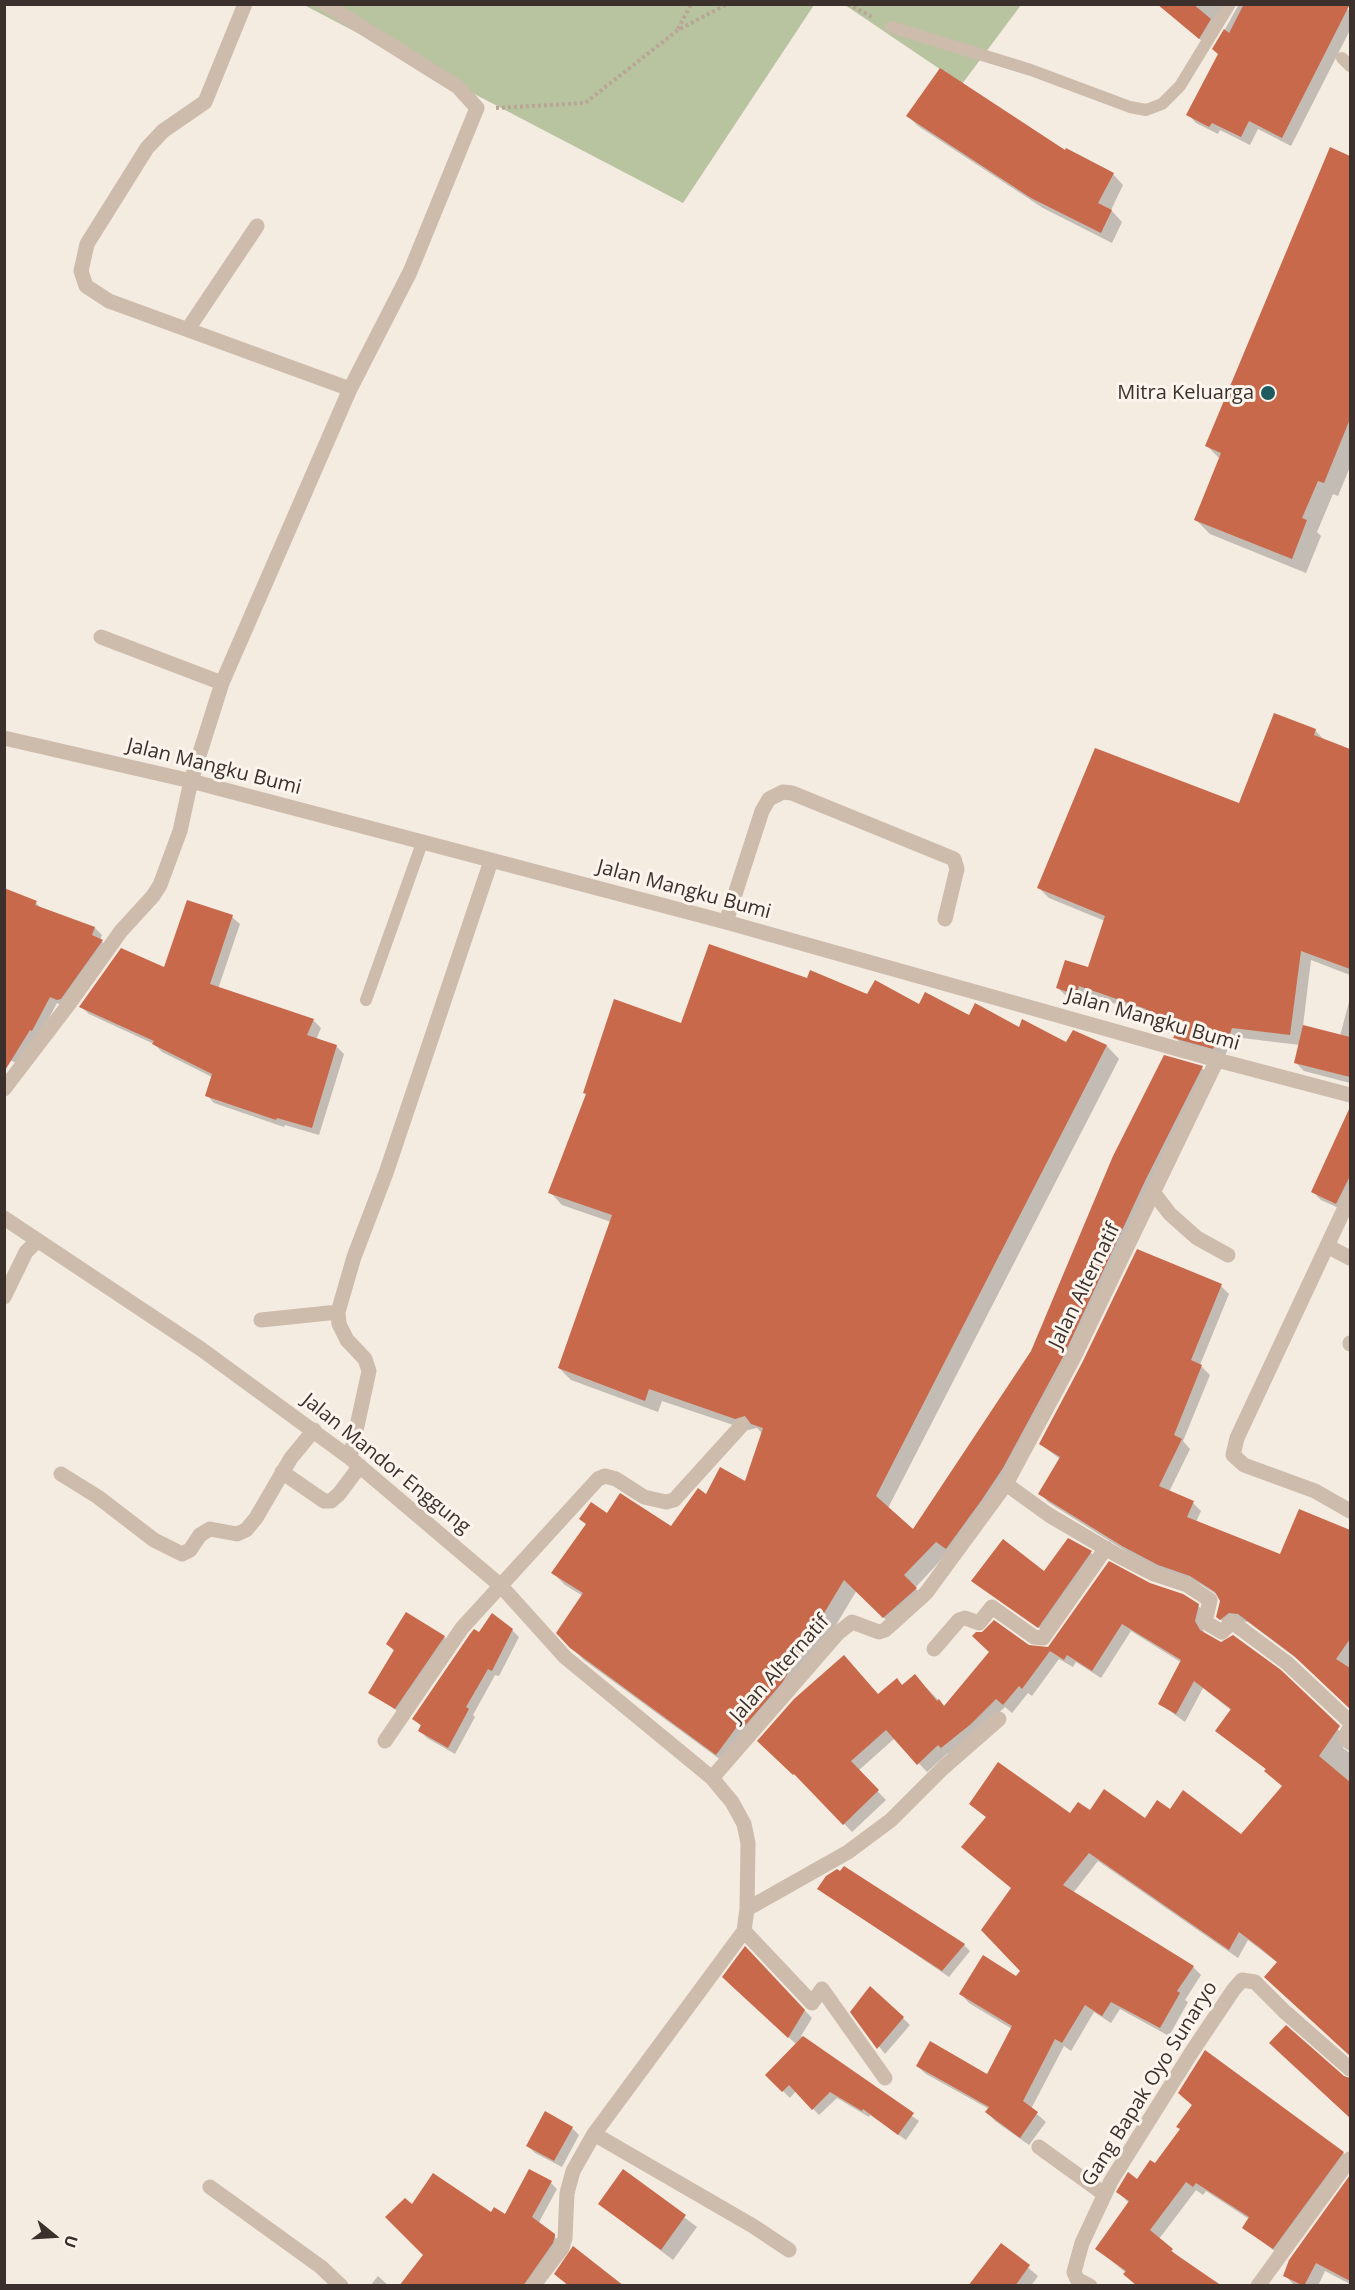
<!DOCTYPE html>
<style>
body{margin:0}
#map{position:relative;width:1355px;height:2290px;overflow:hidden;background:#f4ebe1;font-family:"Open Sans",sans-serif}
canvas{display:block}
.frame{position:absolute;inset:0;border:6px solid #3b302b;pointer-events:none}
.north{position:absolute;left:24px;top:2206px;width:60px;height:60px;-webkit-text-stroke:4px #fbf5ee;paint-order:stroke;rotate:108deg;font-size:16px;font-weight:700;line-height:24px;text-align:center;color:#3b302b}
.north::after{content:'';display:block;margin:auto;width:21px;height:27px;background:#3b302b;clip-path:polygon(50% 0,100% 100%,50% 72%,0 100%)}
</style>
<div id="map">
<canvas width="1355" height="2290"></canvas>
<div class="frame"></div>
<div class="north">U</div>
</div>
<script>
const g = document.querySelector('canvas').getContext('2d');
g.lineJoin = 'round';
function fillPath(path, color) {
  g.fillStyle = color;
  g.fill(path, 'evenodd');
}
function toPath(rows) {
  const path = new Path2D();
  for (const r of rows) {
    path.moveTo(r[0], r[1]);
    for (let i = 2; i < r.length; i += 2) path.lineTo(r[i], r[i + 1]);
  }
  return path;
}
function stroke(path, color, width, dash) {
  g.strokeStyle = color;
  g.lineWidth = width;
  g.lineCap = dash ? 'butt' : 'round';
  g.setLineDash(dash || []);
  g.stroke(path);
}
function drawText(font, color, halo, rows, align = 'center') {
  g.font = font + ' "Open Sans",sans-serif';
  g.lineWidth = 6;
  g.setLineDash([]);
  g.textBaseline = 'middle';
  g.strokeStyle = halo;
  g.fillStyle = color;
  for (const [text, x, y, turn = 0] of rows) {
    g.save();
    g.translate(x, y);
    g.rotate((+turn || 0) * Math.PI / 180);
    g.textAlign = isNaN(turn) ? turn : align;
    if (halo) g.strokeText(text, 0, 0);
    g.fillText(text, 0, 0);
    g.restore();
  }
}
const green = toPath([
 [304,5,814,5,683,203],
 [845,5,1021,5,962,84]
]);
const shadow = toPath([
 [1238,4,1232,7,1208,46,1160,6],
 [1239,4,1340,4,1350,11,1350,30,1291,146,1258,129,1250,145,1220,130,1218,134,1196,123,1188,114,1220,54,1214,49],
 [908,116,1065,153,1113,174,1123,185,1111,210,1122,222,1112,243,1043,208,918,126],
 [1330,149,1350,158,1350,467,1338,496,1333,494,1317,532,1321,536,1306,573,1210,534,1196,520,1220,459,1207,446],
 [1315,730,1325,741,1350,751,1350,975,1311,960,1303,1026,1340,1036,1350,998,1350,1083,1304,1071,1296,1063,1300,1045,1242,1038,1238,1052,1228,1049,1224,1058,1185,1048,1175,1037,1176,1035,1155,1029,1145,1019,1146,1014,1089,995,1086,1004,1068,998,1058,988,1089,969,1105,921,1049,898,1038,887,1240,805],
 [4,890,36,903,42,909,95,928,102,935,100,940,109,948,65,1007,57,1003,39,1037,20,1065,4,1057],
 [232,917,240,924,218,989,313,1020,321,1028,316,1040,336,1046,344,1054,319,1135,285,1125,284,1127,214,1103,207,1095,212,1077,162,1052,154,1044,89,1014,81,1007,165,969],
 [808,980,1019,1029,1067,1044,1073,1031,1107,1046,1119,1059,888,1508,913,1532,1033,1352,1165,1057,1202,1068,1214,1080,1015,1480,915,1588,928,1601,896,1630,857,1590,794,1695,729,1766,584,1660,571,1647,583,1596,565,1585,553,1573,607,1516,672,1528,706,1496,746,1483,763,1434,757,1428,748,1430,662,1401,658,1412,571,1380,559,1368,611,1222,562,1205,550,1192,682,1025],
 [1347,1119,1350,1121,1350,1201,1345,1211,1321,1200,1312,1191],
 [1221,1286,1229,1294,1200,1365,1210,1375,1183,1441,1190,1449,1169,1492,1193,1503,1201,1511,1196,1522,1281,1556,1299,1511,1350,1530,1350,1708,1304,1664,1248,1622,1238,1621,1226,1625,1218,1617,1221,1601,1219,1596,1200,1584,1168,1573,1132,1555,1048,1502,1040,1493,1060,1459,1040,1444],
 [1091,1553,1098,1559,1046,1633,973,1581,1045,1573],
 [1149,1584,1198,1606,1207,1614,1203,1630,1205,1635,1347,1736,1343,1748,1350,1753,1350,2055,1275,1986,1278,1963,1248,1940,1238,1958,1098,1861,1073,1893,1193,1967,1201,1975,1185,2000,1188,2002,1169,2036,1120,2009,1111,2023,1094,2012,1071,2051,1064,2046,1031,2109,1046,2122,1029,2145,995,2121,987,2112,989,2109,926,2074,917,2066,987,2077,1012,2029,969,2003,961,1994,1016,1978,1022,1971,1012,1889,987,1818,970,1804,1070,1816,1090,1812,1145,1820,1170,1811,1242,1836,1283,1786,1267,1770,1217,1731,1232,1711,1203,1688,1185,1722,1160,1704,1182,1663,1131,1631,1101,1678,1076,1662,1073,1667,1059,1659,1032,1696,1028,1693,1012,1713,1005,1707,979,1732,951,1756,948,1753,927,1772,895,1738,858,1771,886,1800,852,1832,804,1781,759,1741,903,1686,915,1676,945,1707,1028,1647,1048,1648],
 [512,1630,519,1637,499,1676,495,1675,473,1715,475,1717,455,1754,427,1738,420,1731,422,1727,414,1719,479,1634],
 [444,1637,451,1644,403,1715,370,1692,395,1652,388,1644],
 [819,1889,964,1945,970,1951,949,1977],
 [745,1948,812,2018,801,2036,919,2121,906,2140,870,2115,869,2117,837,2098,819,2115,796,2091,790,2098,767,2075,796,2044,731,1985],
 [852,2012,903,2018,910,2025,885,2054],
 [1279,2052,1350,2079,1350,2117],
 [1179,2093,1343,2153,1350,2160,1283,2257,1243,2228,1249,2219,1206,2191,1203,2195,1196,2190,1159,2239,1181,2259,1126,2273,1097,2249,1129,2203,1118,2192,1137,2181,1155,2165,1181,2130,1193,2106],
 [572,2128,579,2135,562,2167,535,2153,528,2146],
 [623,2171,697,2227,673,2260,600,2204],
 [1350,2177,1350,2284,1325,2271,1318,2286,1294,2285,1285,2275,1290,2260],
 [551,2183,557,2189,538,2224,561,2242,533,2286,400,2286,425,2255,412,2207,505,2216],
 [1001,2245,1038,2276,1031,2286,970,2286],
 [378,2276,389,2286,370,2286]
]);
const building = toPath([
 [1157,4,1193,4,1211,19,1199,39],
 [1244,4,1350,4,1282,138,1249,121,1241,137,1212,123,1209,127,1186,115,1218,54,1212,49,1224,29,1229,33],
 [940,68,1065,150,1066,148,1114,173,1098,203,1112,210,1101,233,1031,198,906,116],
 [1330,147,1350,156,1350,419,1324,483,1318,481,1302,518,1307,520,1292,559,1194,520,1221,453,1205,446],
 [1274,713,1316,729,1314,735,1350,749,1350,969,1301,951,1290,1035,1232,1028,1227,1043,1217,1040,1213,1049,1173,1038,1178,1029,1143,1019,1146,1009,1079,986,1076,995,1056,988,1065,960,1088,967,1105,916,1037,888,1095,748,1239,803],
 [4,888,37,901,35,905,95,927,92,935,103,940,61,999,57,1000,50,997,32,1031,30,1030,4,1072],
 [187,900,233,915,210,984,314,1019,307,1035,337,1045,312,1128,277,1118,276,1120,205,1096,212,1074,152,1044,154,1041,79,1007,121,948,164,967],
 [709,944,807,978,810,970,867,994,875,980,919,1004,925,992,969,1015,975,1003,1019,1027,1022,1019,1066,1042,1073,1030,1107,1045,876,1496,913,1529,1031,1351,1113,1156,1164,1055,1203,1066,1145,1181,1064,1355,1003,1468,981,1501,946,1549,936,1542,904,1575,917,1588,883,1618,844,1580,782,1683,743,1728,739,1724,716,1755,570,1648,556,1633,583,1593,551,1573,586,1524,579,1519,591,1502,607,1513,620,1493,671,1526,698,1488,706,1494,720,1467,745,1481,763,1428,751,1424,745,1416,735,1419,649,1389,645,1401,558,1368,612,1215,548,1193,586,1094,583,1093,614,999,681,1023],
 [1303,1025,1350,1037,1350,1077,1294,1063],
 [1350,1107,1350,1176,1336,1204,1311,1192],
 [1137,1249,1222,1284,1191,1360,1202,1365,1174,1435,1182,1439,1159,1486,1194,1501,1187,1517,1280,1554,1299,1509,1350,1530,1350,1639,1336,1659,1350,1668,1350,1709,1294,1656,1238,1614,1229,1613,1220,1620,1216,1617,1220,1601,1215,1592,1190,1576,1158,1565,1122,1546,1038,1494,1060,1457,1039,1444,1082,1363],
 [1068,1538,1092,1551,1038,1628,971,1581,1003,1539,1044,1571],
 [1109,1561,1150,1583,1183,1594,1199,1604,1195,1621,1200,1630,1221,1642,1233,1635,1281,1670,1340,1726,1319,1756,1350,1782,1350,2056,1264,1977,1277,1962,1259,1947,1239,1932,1229,1950,1089,1853,1063,1885,1194,1966,1177,1991,1180,1993,1160,2028,1111,2002,1102,2016,1085,2005,1062,2043,1055,2039,1023,2101,1038,2112,1020,2138,985,2112,989,2107,916,2066,930,2041,987,2074,1012,2026,959,1994,983,1955,1016,1976,1020,1971,981,1930,1011,1888,961,1847,986,1817,969,1804,998,1762,1070,1813,1078,1802,1090,1810,1104,1789,1145,1818,1157,1800,1170,1809,1183,1790,1241,1834,1282,1786,1264,1771,1266,1769,1215,1731,1231,1709,1194,1681,1176,1714,1158,1704,1181,1660,1122,1624,1092,1671,1067,1655,1064,1660,1050,1651,1022,1689,1019,1686,1003,1705,996,1699,971,1724,941,1748,938,1745,917,1765,886,1730,851,1761,879,1790,843,1825,794,1774,793,1775,757,1741,794,1699,844,1655,878,1694,897,1678,902,1685,915,1674,937,1701,939,1699,944,1706,989,1652,972,1636,976,1632,982,1632,994,1620,1029,1645,1048,1647],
 [406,1612,445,1636,395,1709,368,1693,394,1650,386,1644],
 [492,1613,513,1629,492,1671,488,1669,466,1707,469,1709,448,1748,418,1731,421,1725,412,1719,470,1634,474,1629,479,1632],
 [844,1866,965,1944,942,1971,817,1889,826,1876,837,1869,840,1871],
 [745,1946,805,2010,788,2038,722,1977],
 [870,1986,904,2017,877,2049,850,2012],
 [1286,2025,1344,2076,1350,2078,1350,2118,1269,2043],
 [803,2036,914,2113,898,2135,863,2109,862,2111,830,2092,812,2110,789,2085,782,2092,765,2075],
 [1205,2050,1344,2152,1273,2249,1242,2228,1249,2217,1196,2183,1193,2187,1186,2182,1150,2230,1173,2249,1171,2251,1222,2286,1137,2286,1123,2274,1126,2271,1095,2249,1129,2201,1116,2192,1128,2172,1137,2179,1150,2160,1155,2163,1180,2129,1176,2127,1192,2105,1178,2093],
 [545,2111,573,2127,554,2161,526,2146],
 [529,2169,552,2181,532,2217,555,2234,555,2236,553,2243,523,2286,399,2286,423,2255,385,2217,405,2198,412,2204,433,2173,491,2212,494,2207,505,2214],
 [623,2169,686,2215,661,2250,598,2204],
 [1350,2175,1350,2281,1316,2263,1304,2286,1283,2276,1289,2260],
 [1001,2243,1030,2265,1015,2286,968,2286],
 [573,2246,624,2286,569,2286,554,2274]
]);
const path = toPath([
 [848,4,874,18],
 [678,29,691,4],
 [496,108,585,103,678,30,727,4]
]);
const service = toPath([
 [891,27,1031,70,1130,107,1146,110,1162,104,1180,86,1230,4],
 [1342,58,1350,66],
 [366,1000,422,843]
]);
const minor = toPath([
 [245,4,205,102,163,131,147,148,87,244,81,271,86,286,109,301,350,389],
 [188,329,257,226],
 [101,637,222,683],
 [4,738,191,781,726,922,1217,1060,1350,1095],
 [726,922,762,811,769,799,783,792,792,793,954,859,957,869,945,919],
 [4,1089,69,1004,121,931,153,896,160,885,180,831,191,781,222,683,350,389,410,272,477,108,458,87,325,4],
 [1153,1192,1170,1214,1197,1238,1228,1255],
 [1350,1197,1237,1438,1233,1455,1244,1465,1315,1491,1350,1511],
 [4,1218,201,1349,350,1458,501,1586,565,1657,712,1778,732,1802,744,1824,748,1843,747,1909,744,1931,594,2134,573,2171,567,2193,565,2238,562,2248,533,2286],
 [1327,1246,1350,1258],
 [4,1297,26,1252,37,1241],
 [261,1320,338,1312],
 [1350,1344,1350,1343],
 [350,1458,369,1371,365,1359,347,1340,339,1324,338,1312,354,1257,386,1173,491,861],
 [282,1472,324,1501,331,1501,339,1494,360,1466],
 [61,1474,98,1497,154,1540,182,1554,190,1550,200,1535,210,1529,237,1534,246,1530,256,1518,291,1458,314,1430],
 [1006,1484,1049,1515,1117,1555,1154,1574,1187,1585,1210,1600,1205,1622,1222,1632,1232,1622,1287,1663,1350,1722],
 [934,1649,959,1620,965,1618,979,1623,992,1607,1034,1637,1043,1638,1106,1548],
 [1350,1727,1345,1737,1350,1743],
 [385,1741,462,1628,598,1479,605,1476,616,1479,644,1497,666,1502,674,1500,742,1425],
 [712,1778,838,1633,852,1622,879,1632,885,1630,926,1593,1006,1484,1073,1359,1217,1060],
 [747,1909,848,1852,891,1820,943,1768,999,1719],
 [744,1931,812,2003,822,1989,885,2078],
 [594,2134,753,2226,789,2250],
 [1039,2147,1104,2194],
 [210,2187,321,2267,341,2286],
 [1090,2286,1077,2279,1074,2272,1082,2243,1111,2181,1193,2050,1234,1989,1242,1980,1255,1982,1284,2011,1350,2069],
 [1258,2286,1350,2159]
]);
const markers = [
 [1268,393,8,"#1f5a5e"]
];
const poiNames = [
 ["Mitra Keluarga",1254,393]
];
const streetNames = [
 ["Jalan Mangku Bumi",214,767,14],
 ["Jalan Mangku Bumi",684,890,15],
 ["Jalan Mangku Bumi",1153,1020,16],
 ["Jalan Alternatif",1085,1286,-64],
 ["Jalan Mandor Enggung",386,1464,39],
 ["Jalan Alternatif",780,1669,-48],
 ["Gang Bapak Oyo Sunaryo",1150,2084,-58]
];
fillPath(green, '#b8c4a0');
fillPath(shadow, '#0003');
fillPath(building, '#c8694b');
stroke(path, '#b9a596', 4, [3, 3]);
stroke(service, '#cdbbac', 12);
stroke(minor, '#cdbbac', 15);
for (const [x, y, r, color] of markers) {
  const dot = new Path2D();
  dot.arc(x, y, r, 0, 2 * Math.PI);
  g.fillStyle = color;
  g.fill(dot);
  stroke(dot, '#fbf5ee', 2);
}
drawText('20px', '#3b302b', '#fbf5ee', poiNames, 'right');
drawText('20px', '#3b302b', '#fbf5ee', streetNames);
</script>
